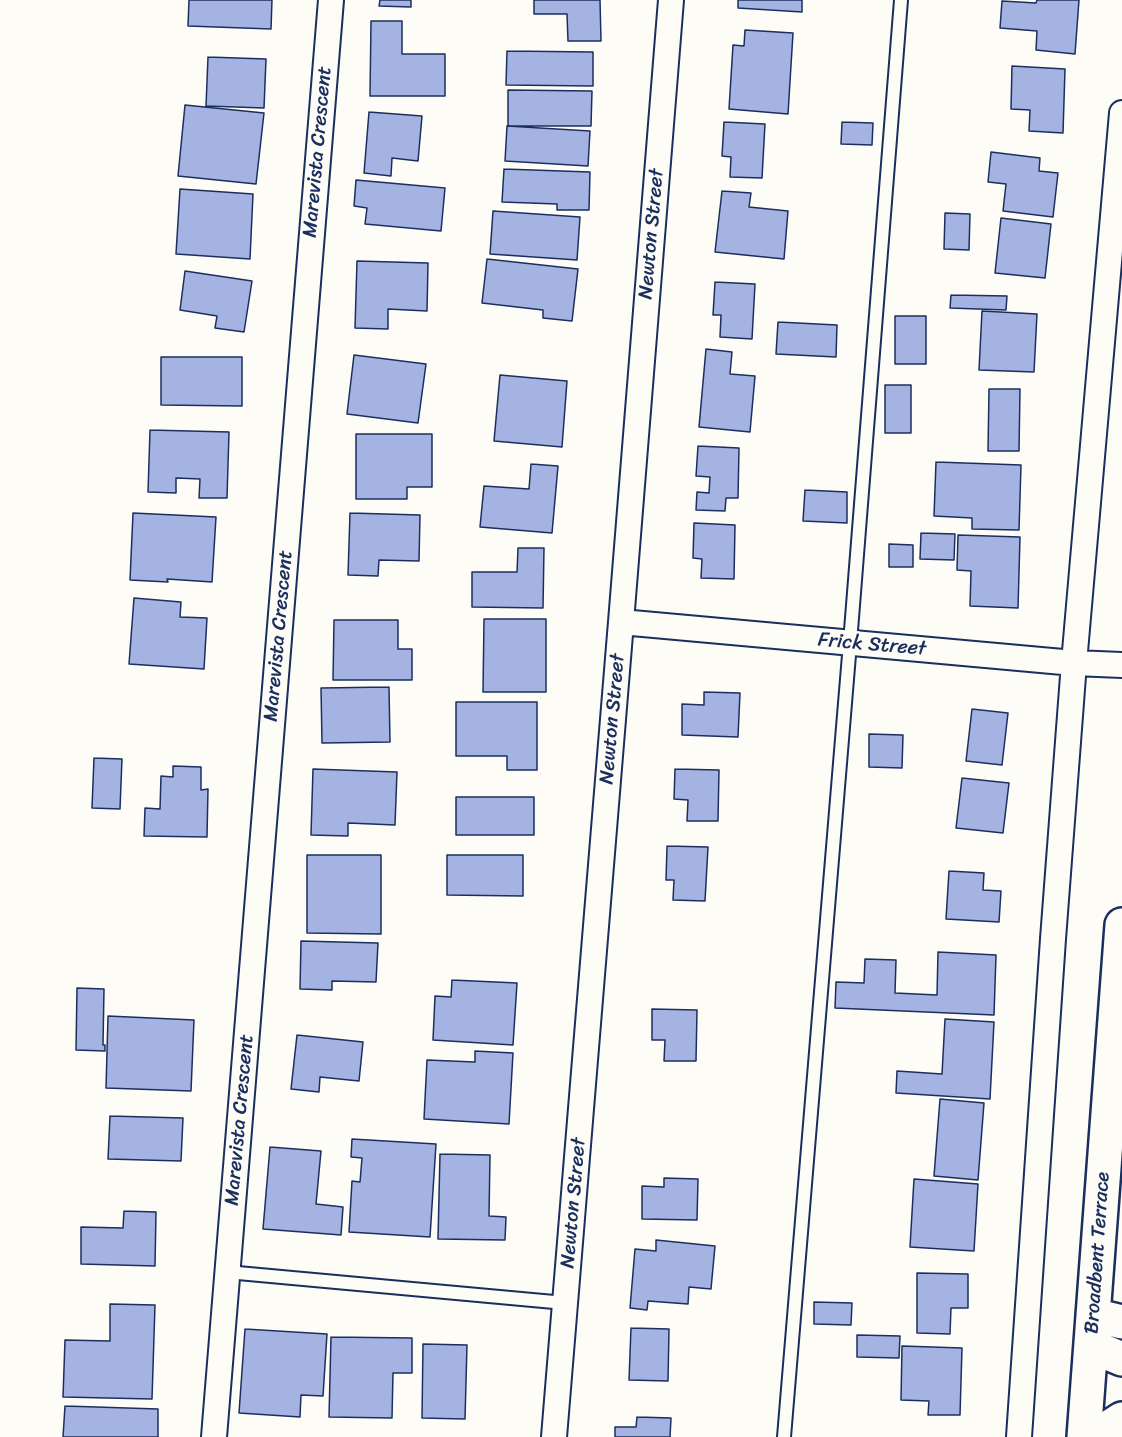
<!DOCTYPE html>
<style>
body{margin:0}
canvas{display:block;background:#fdfcf7}
</style>
<canvas width="1122" height="1437"></canvas>
<script>
const g = document.querySelector('canvas').getContext('2d');
g.lineJoin = 'round';
function fillPath(path, color) {
  g.fillStyle = color;
  g.fill(path, 'evenodd');
}
function toPath(rows) {
  const path = new Path2D();
  for (const r of rows) {
    path.moveTo(r[0], r[1]);
    for (let i = 2; i < r.length; i += 2) path.lineTo(r[i], r[i + 1]);
  }
  return path;
}
function stroke(path, color, width, dash) {
  g.strokeStyle = color;
  g.lineWidth = width;
  g.lineCap = dash ? 'butt' : 'round';
  g.setLineDash(dash || []);
  g.stroke(path);
}
function drawText(font, color, halo, rows, align = 'center') {
  g.font = font + ' Sriracha,sans-serif';
  g.lineWidth = 4.5;
  g.setLineDash([]);
  g.textBaseline = 'middle';
  g.strokeStyle = halo;
  g.fillStyle = color;
  for (const [text, x, y, turn = 0] of rows) {
    g.save();
    g.translate(x, y);
    g.rotate((+turn || 0) * Math.PI / 180);
    g.textAlign = isNaN(turn) ? turn : align;
    if (halo) g.strokeText(text, 0, 0);
    g.fillText(text, 0, 0);
    g.restore();
  }
}
const building = toPath([
 [189,0,272,0,271,29,188,26,189,0],
 [380,0,411,0,411,7,379,6,380,0],
 [534,0,600,0,601,41,568,41,567,14,534,14,534,0],
 [738,0,802,0,802,12,738,8,738,0],
 [1037,0,1079,0,1075,54,1036,50,1037,31,1000,28,1002,1,1036,3,1037,0],
 [371,21,402,21,402,54,445,54,445,96,370,96,371,21],
 [745,30,793,33,788,114,729,109,733,45,744,46,745,30],
 [507,51,593,52,593,86,506,85,507,51],
 [208,57,266,59,264,108,206,106,208,57],
 [1012,66,1065,69,1063,133,1029,131,1030,110,1011,109,1012,66],
 [508,90,592,91,591,126,508,126,508,90],
 [185,105,264,113,256,184,178,176,185,105],
 [369,112,422,116,418,161,392,158,391,176,364,173,369,112],
 [724,122,765,124,762,178,730,177,731,157,722,156,724,122],
 [842,122,873,123,872,145,841,144,842,122],
 [507,126,590,131,588,166,505,161,507,126],
 [991,152,1040,158,1039,171,1058,173,1053,217,1003,211,1006,184,988,182,991,152],
 [504,169,590,172,589,210,557,210,557,204,502,202,504,169],
 [356,180,445,188,441,231,365,224,367,208,354,206,356,180],
 [180,189,253,194,250,259,176,254,180,189],
 [722,191,751,193,749,207,788,211,784,259,715,252,722,191],
 [493,211,580,217,577,260,490,254,493,211],
 [945,213,970,214,969,250,944,249,945,213],
 [1001,218,1051,224,1045,278,995,273,1001,218],
 [487,259,578,269,572,321,543,318,543,310,482,303,487,259],
 [357,261,428,263,427,311,388,309,388,329,355,328,357,261],
 [185,271,252,281,244,332,215,328,217,316,180,310,185,271],
 [715,282,755,284,752,339,720,337,721,315,713,315,715,282],
 [951,295,1007,296,1006,310,950,308,951,295],
 [982,311,1037,314,1034,372,979,370,982,311],
 [895,316,926,316,926,364,895,364,895,316],
 [778,322,837,325,836,357,776,354,778,322],
 [706,349,732,352,730,374,755,376,750,432,699,427,706,349],
 [354,355,426,364,418,423,347,414,354,355],
 [161,357,242,357,242,406,161,405,161,357],
 [500,375,567,381,562,447,494,441,500,375],
 [885,385,911,385,911,433,885,433,885,385],
 [989,389,1020,389,1019,451,988,451,989,389],
 [150,430,229,432,227,498,199,498,200,479,176,478,176,493,148,492,150,430],
 [356,434,432,434,432,487,407,487,407,499,356,499,356,434],
 [698,446,739,448,738,498,726,498,725,511,696,510,697,492,709,493,710,477,696,476,698,446],
 [936,462,1021,465,1019,530,972,529,972,518,934,516,936,462],
 [531,464,558,466,552,533,480,527,484,486,529,489,531,464],
 [805,490,847,492,847,523,803,521,805,490],
 [133,513,216,517,212,582,167,579,168,582,130,580,133,513],
 [350,513,420,515,419,561,379,560,378,576,348,575,350,513],
 [694,523,735,525,734,579,701,578,702,559,693,558,694,523],
 [921,533,955,534,954,560,920,559,921,533],
 [958,535,1020,537,1018,608,970,606,971,571,957,570,958,535],
 [889,544,913,545,913,567,889,567,889,544],
 [518,548,544,548,543,608,472,607,472,572,517,572,518,548],
 [134,598,181,602,180,617,207,618,204,669,129,664,134,598],
 [484,619,546,619,546,692,483,692,484,619],
 [334,620,398,620,398,649,412,649,412,680,333,680,334,620],
 [389,687,390,742,322,743,321,688,389,687],
 [704,692,740,693,738,737,682,735,682,704,704,705,704,692],
 [456,702,537,702,537,770,507,770,507,756,456,756,456,702],
 [972,709,1008,713,1002,765,966,761,972,709],
 [869,734,903,735,902,768,869,767,869,734],
 [94,758,122,759,120,809,92,808,94,758],
 [173,766,201,767,201,790,208,789,207,837,144,836,145,808,160,809,161,776,173,777,173,766],
 [313,769,397,772,395,825,348,823,348,836,311,835,313,769],
 [675,769,719,770,718,821,687,821,688,800,674,799,675,769],
 [962,778,1009,783,1003,833,956,828,962,778],
 [456,797,534,797,534,835,456,835,456,797],
 [667,846,708,847,705,901,673,900,674,880,666,880,667,846],
 [307,855,381,855,381,934,307,933,307,855],
 [447,855,523,855,523,896,447,895,447,855],
 [949,871,984,873,983,890,1001,891,999,922,946,919,949,871],
 [301,941,378,943,376,982,332,981,332,990,300,989,301,941],
 [938,952,996,955,994,1015,835,1008,836,982,864,983,865,959,896,960,895,993,937,995,938,952],
 [452,980,517,983,513,1045,433,1040,435,996,451,997,452,980],
 [77,988,104,989,103,1045,105,1045,105,1051,76,1050,77,988],
 [652,1009,697,1010,696,1061,664,1061,665,1040,652,1040,652,1009],
 [108,1016,194,1020,191,1091,106,1088,108,1016],
 [945,1019,994,1022,990,1099,896,1093,897,1071,942,1074,945,1019],
 [297,1035,363,1042,359,1081,320,1077,319,1092,291,1089,297,1035],
 [475,1051,513,1053,509,1124,424,1119,427,1060,475,1062,475,1051],
 [940,1099,984,1103,978,1180,934,1176,940,1099],
 [110,1116,183,1118,181,1161,108,1159,110,1116],
 [352,1139,436,1144,430,1237,349,1232,352,1181,360,1182,362,1158,351,1157,352,1139],
 [270,1147,321,1151,316,1204,343,1207,341,1235,263,1229,270,1147],
 [440,1154,490,1155,489,1216,506,1217,505,1240,438,1239,440,1154],
 [664,1178,698,1179,697,1220,642,1219,642,1186,664,1187,664,1178],
 [914,1179,978,1184,974,1251,910,1247,914,1179],
 [124,1211,156,1212,155,1266,81,1264,81,1227,123,1228,124,1211],
 [656,1240,715,1246,711,1289,689,1287,688,1304,648,1301,647,1310,630,1308,635,1249,656,1251,656,1240],
 [917,1273,968,1274,968,1308,951,1308,950,1334,917,1333,917,1273],
 [814,1302,852,1303,851,1325,814,1324,814,1302],
 [110,1304,155,1305,152,1399,63,1397,65,1340,110,1341,110,1304],
 [631,1328,669,1329,668,1381,629,1380,631,1328],
 [245,1329,327,1334,323,1396,301,1395,300,1417,239,1413,245,1329],
 [857,1335,900,1336,899,1358,857,1357,857,1335],
 [331,1337,412,1338,412,1373,393,1373,392,1418,329,1417,331,1337],
 [423,1344,467,1345,465,1419,422,1418,423,1344],
 [902,1346,962,1348,960,1415,928,1415,929,1401,901,1400,902,1346],
 [65,1406,158,1409,158,1437,63,1437,65,1406],
 [637,1417,671,1418,670,1437,615,1437,615,1427,636,1427,637,1417]
]);
const lane = toPath([
 [227,1272,565,1303],
 [784,1437,850,643,901,0]
]);
const street = toPath([
 [621,622,1074,663,1122,665],
 [214,1437,331,0],
 [554,1437,621,622,671,0],
 [1019,1437,1053,939,1074,663,1122,113]
]);
const secondary = toPath([
 [1093,1315,1122,1322],
 [1091,1346,1122,1359],
 [1084,1437,1122,925],
 [1094,1437,1122,1419]
]);
const streetNames = [
 ["Marevista Crescent",318,152,-85],
 ["Newton Street",652,234,-85],
 ["Marevista Crescent",279,636,-85],
 ["Frick Street",872,645,5],
 ["Newton Street",613,719,-85],
 ["Marevista Crescent",240,1120,-85],
 ["Newton Street",574,1203,-85],
 ["Broadbent Terrace",1098,1253,-86]
];
fillPath(building, '#a5b3e2');
stroke(building, '#1b2f5e', 1.5);
stroke(lane, '#1b2f5e', 16);
stroke(street, '#1b2f5e', 28);
stroke(secondary, '#1b2f5e', 38);
stroke(lane, '#fdfcf7', 12);
stroke(street, '#fdfcf7', 24);
stroke(secondary, '#fdfcf7', 33);
drawText('20px', '#1b2f5e', '#fdfcf7', streetNames);
</script>
